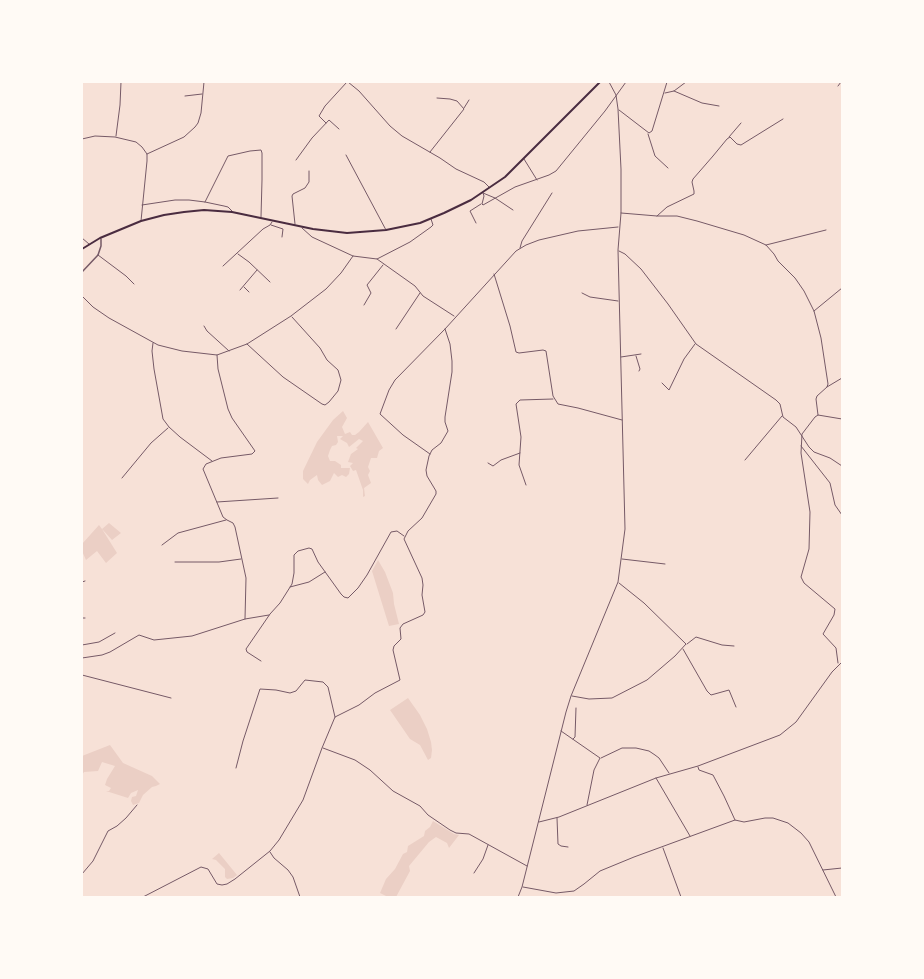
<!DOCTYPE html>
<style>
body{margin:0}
#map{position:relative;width:924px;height:979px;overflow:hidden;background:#f7e1d7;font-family:Ubuntu,sans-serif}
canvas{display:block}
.frame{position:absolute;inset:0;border:83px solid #fffaf5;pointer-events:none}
</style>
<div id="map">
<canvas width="924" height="979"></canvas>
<div class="frame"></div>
</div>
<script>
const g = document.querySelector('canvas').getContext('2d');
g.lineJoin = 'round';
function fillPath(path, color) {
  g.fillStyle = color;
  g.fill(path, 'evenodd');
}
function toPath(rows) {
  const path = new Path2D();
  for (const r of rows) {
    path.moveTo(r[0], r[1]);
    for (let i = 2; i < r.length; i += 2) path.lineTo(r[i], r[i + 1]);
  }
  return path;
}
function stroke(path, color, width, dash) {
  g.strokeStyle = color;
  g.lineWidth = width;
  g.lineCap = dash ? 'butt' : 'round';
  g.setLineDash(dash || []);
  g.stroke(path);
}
const green = toPath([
 [343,411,347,418,342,427,345,434,350,432,352,435,355,435,359,432,368,422,383,448,379,451,377,458,371,458,368,467,370,471,368,475,371,483,364,488,365,496,363,497,363,490,356,470,353,471,350,466,353,463,348,462,351,454,358,449,356,448,363,441,359,439,349,447,347,443,340,439,343,436,337,436,338,442,336,445,332,446,330,450,328,456,330,461,335,461,341,465,341,468,350,468,349,474,346,477,342,475,338,477,334,473,330,481,322,485,318,480,317,475,310,480,308,484,303,479,303,471,317,442,333,420],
 [109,523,121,533,112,540,102,529,117,553,106,563,97,551,86,560,82,551,82,544,99,525,102,529],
 [378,560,385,572,393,593,394,604,399,624,389,626,372,571],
 [408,698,420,715,427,729,431,742,432,750,431,758,428,760,420,745,410,739,390,710],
 [110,745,123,763,152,776,160,784,156,786,152,787,143,795,139,803,133,805,131,801,132,797,136,796,138,790,131,793,128,798,106,791,109,791,111,788,105,785,107,779,115,766,102,762,98,771,84,772,82,775,82,756],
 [433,821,454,834,459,835,449,848,447,843,436,837,429,842,409,866,410,871,396,897,388,897,380,893,386,879,395,869,403,854,407,852,408,846,424,836,425,831,430,827],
 [219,853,237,875,233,878,227,879,225,877,225,869,216,860,212,859]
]);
const minor = toPath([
 [348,82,359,91,390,126,402,136,440,158,456,169,484,182,489,187],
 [838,86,841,82],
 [674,91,702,103,719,106],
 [665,93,674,91,686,82],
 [185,96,202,94],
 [464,108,469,100],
 [619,110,649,133,652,131,667,82],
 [326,123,319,116,325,106,347,82],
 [648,134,655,156,668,168],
 [116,136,120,105,121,82],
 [729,137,741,123],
 [82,139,95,136,115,137,136,142,142,147,147,154,147,161,141,221],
 [430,152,464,109,457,101,450,99,437,98],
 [147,154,184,137,195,127,198,123,201,113,204,82],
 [346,155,386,230],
 [524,159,537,180],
 [296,160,312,138,329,120,339,129],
 [483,193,484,196,482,204,483,205,515,187,549,175,556,171,605,111,626,82],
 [483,193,495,198,513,210],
 [205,202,228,156,250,151,261,150,262,153,262,180,261,217],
 [142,205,175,200,189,200,205,202,224,206,228,207,232,211],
 [621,213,657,216,677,216,697,221,744,235,766,245,774,254,778,261,795,278,804,291,814,311,821,338,828,384,827,387,817,396,816,399,818,415],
 [657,216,667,207,694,194,694,191,692,182,693,179,713,156,727,139,730,137,737,144,741,145,783,119],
 [476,223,470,211,481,204],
 [295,224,292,196,293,194,305,188,309,182,309,171],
 [271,225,283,229,282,237],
 [302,228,312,237,353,256,377,259,410,242,431,227,433,225,431,219],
 [82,238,89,244],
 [766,245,826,230],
 [520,248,522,241,552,193],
 [619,251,625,254,641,269,668,304,696,344,776,400,780,404,783,417,796,427,809,447,814,452,830,458,842,466],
 [238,254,249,262,270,282],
 [98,255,126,276,134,284],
 [377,259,415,286,423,296,454,316],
 [223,266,263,229,270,225,272,222],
 [494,274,510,326,516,352,519,353,543,350,546,351,553,396,558,404,578,408,622,420],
 [244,287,249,292],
 [240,290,257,270],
 [582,293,590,297,618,301],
 [82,296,93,307,109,318,158,345,182,351,217,355,247,344,291,316,326,289,341,273,353,256],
 [364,305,371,293,367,285,383,265],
 [814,311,842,288],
 [204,326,207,331,229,351],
 [396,329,420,293],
 [153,343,152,351,154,369,163,419,169,427,180,437,212,461],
 [247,344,283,377,322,404,325,405,329,402,338,391,341,380,338,370,327,360,320,348,292,317],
 [217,355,218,369,228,409,232,418,255,451,252,454,221,458,206,464,203,469,223,517,227,520,233,523,235,527,246,578,245,619],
 [636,356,640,369,639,371],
 [621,357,641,354],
 [662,383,669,390,684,359,695,344],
 [827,387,842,378],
 [801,446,830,483,835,505,842,515],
 [430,454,403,435,380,414,389,390,395,380,445,329,516,251,526,245,539,240,578,231,618,227],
 [745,460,782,416],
 [488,463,493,466,501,460,520,453],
 [122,478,151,443,168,428],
 [526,485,519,465,521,437,516,404,520,400,553,399],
 [217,502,278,498],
 [162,545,178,533,226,520],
 [622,559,665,564],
 [175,562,219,562,241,559],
 [82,582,85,581],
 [290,587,309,582,325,572],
 [82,618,85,618],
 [687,644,696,637,722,645,734,646],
 [82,645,99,642,115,633],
 [683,649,707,691,711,695,729,690,736,707],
 [82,658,102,655,110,652,139,635,154,640,192,636,245,619,269,615],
 [261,661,247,652,246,649,270,614,280,603,292,584,294,573,294,555,298,551,309,548,312,549,318,562,341,594,344,597,348,598,358,588,367,575,391,532,397,531,404,536],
 [838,663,836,648,823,634,834,615,835,609,804,583,801,577,809,549,810,512,801,453,802,434,815,417,818,415,842,419],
 [82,675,171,698],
 [572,696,589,699,612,698,647,680,675,656,686,644,644,603,619,583],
 [561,731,600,758,594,770,587,805],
 [573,739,575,737,576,708],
 [323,748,355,760,370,770,393,791,420,806,428,815,450,830,456,833,469,834,527,866],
 [601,758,622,748,636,748,649,751,655,755,659,758,669,773],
 [698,767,699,770,713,775,724,796,735,820],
 [236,768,243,741,260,689,276,690,290,693,296,691,305,680,323,682,328,687,335,717],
 [656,778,690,836],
 [557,818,558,844,561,846,568,847],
 [539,822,559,817,656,778,698,766,780,735,796,722,832,672,842,662],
 [663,848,681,897],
 [270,852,274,858,288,870,293,877,300,897],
 [823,870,842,868],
 [474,873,483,859,488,845],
 [82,874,93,861,108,831,117,826,126,818,137,805],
 [523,887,556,893,574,891,584,884,600,871,634,857,735,820,744,822,765,818,773,818,788,823,801,833,809,842,836,897],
 [143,897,201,867,208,869,217,884,222,885,227,884,235,879,270,851,279,840,303,800,322,748,335,717,359,705,375,693,400,680,393,650,394,646,401,639,400,628,403,624,423,615,425,612,422,595,423,585,422,578,404,539,408,531,422,518,436,494,436,491,427,476,426,470,429,456,432,450,441,443,448,431,445,422,445,417,452,372,452,361,450,344,445,329],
 [518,897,522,887,566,712,571,696,618,582,625,529,618,250,621,213,621,169,618,109,616,95,609,82]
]);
const tertiary = toPath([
 [82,272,98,255,101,246,101,239]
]);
const trunk = toPath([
 [82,249,100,238,141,221,164,215,184,212,204,210,232,212,313,229,347,233,386,230,420,223,444,213,471,200,505,177,600,82]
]);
fillPath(green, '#ebcfc5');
stroke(minor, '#755966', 1);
stroke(tertiary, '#755966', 1.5);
stroke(trunk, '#4a2c40', 2);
</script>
